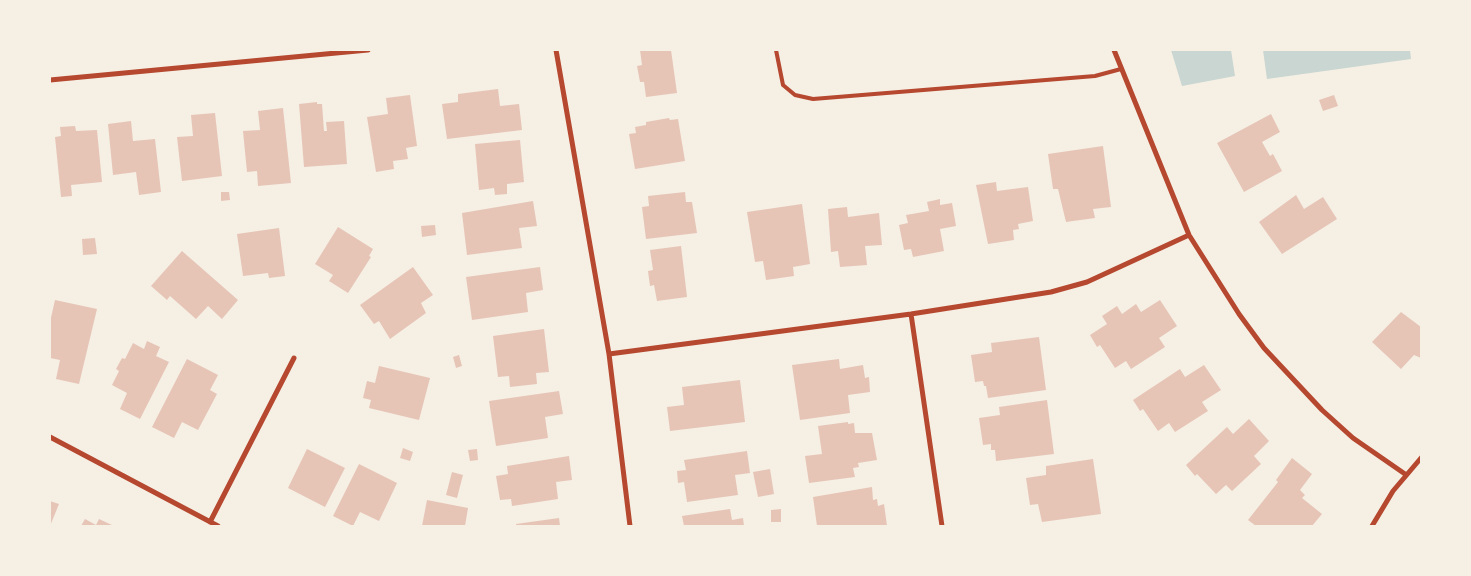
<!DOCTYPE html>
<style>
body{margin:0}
#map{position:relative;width:1471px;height:576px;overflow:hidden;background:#f6efe4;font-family:"Times New Roman",serif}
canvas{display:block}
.frame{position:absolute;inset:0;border:51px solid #f6efe4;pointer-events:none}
</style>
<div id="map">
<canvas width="1471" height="576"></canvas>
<div class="frame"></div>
</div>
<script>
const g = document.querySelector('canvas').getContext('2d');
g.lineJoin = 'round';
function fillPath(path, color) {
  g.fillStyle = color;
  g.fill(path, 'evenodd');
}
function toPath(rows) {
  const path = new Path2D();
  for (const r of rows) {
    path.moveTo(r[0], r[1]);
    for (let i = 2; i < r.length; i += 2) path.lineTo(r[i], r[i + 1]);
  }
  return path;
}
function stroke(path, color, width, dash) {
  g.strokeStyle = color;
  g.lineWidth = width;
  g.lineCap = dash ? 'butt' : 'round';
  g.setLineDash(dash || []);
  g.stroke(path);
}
const water = toPath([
 [1171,50,1231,50,1235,76,1182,86],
 [1263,50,1410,50,1411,59,1267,79]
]);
const building = toPath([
 [640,50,671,50,677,93,646,97,644,82,640,82,637,66,642,65],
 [498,89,500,106,519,104,522,130,447,139,442,104,458,102,458,94],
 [410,95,417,146,406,148,408,159,393,161,394,169,376,172,367,117,388,114,386,98],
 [1334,95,1338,106,1323,111,1319,100],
 [317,102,317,104,322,104,324,131,327,131,326,122,344,121,347,164,304,167,299,104],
 [283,108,291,183,258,186,257,171,247,172,243,131,260,130,258,111],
 [215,113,222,176,182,181,177,137,193,136,191,115],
 [1271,114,1280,132,1262,142,1270,156,1273,154,1282,171,1244,192,1217,143],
 [669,118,670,120,678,119,685,161,635,169,629,134,636,133,635,127,646,125,646,122],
 [131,121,133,141,155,139,161,192,139,195,136,172,113,175,108,124],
 [75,126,76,131,97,130,102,182,71,185,72,196,61,197,55,137,61,136,60,127],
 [520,140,524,182,507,184,507,194,495,195,494,188,479,190,475,144],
 [1103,146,1111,207,1093,209,1095,218,1066,222,1058,189,1053,189,1048,154],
 [996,182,997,191,1028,187,1033,221,1018,224,1019,229,1013,230,1014,240,988,244,976,185],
 [221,192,229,192,230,200,221,201],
 [685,192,686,202,692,202,697,233,646,239,642,207,649,206,648,196],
 [1296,195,1304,209,1323,197,1337,219,1282,254,1259,222],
 [940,199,940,205,952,203,956,226,940,229,944,251,913,257,911,249,904,250,899,225,908,223,906,215,929,211,927,202],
 [533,201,537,226,519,228,522,248,467,255,462,213],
 [802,204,810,264,793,267,794,276,766,280,763,261,755,262,747,212],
 [847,207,848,217,879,213,882,245,865,246,867,265,840,267,838,251,831,252,828,209],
 [435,225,436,235,422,237,421,226],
 [338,227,373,249,369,256,371,257,348,293,329,281,333,275,315,264],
 [279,228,285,276,269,278,268,273,243,276,237,234],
 [95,238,97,254,83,255,82,239],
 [681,246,687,297,657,301,654,285,650,286,648,271,653,270,650,250],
 [182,251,238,300,222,319,208,306,196,319,170,296,167,300,151,286],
 [413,267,433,295,421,303,426,313,390,339,379,321,374,324,360,305],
 [540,267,543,290,526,293,528,312,472,320,466,277],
 [55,300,97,309,79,384,56,379,60,360,50,358,50,322],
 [1160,300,1177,326,1159,338,1165,347,1131,369,1126,361,1115,368,1100,345,1097,347,1090,335,1107,324,1102,316,1117,306,1122,314,1136,304,1141,312],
 [1401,312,1421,327,1421,358,1414,355,1401,369,1372,342],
 [544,329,549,372,536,373,537,384,510,387,509,376,498,377,493,336],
 [1039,337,1046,390,988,398,986,386,984,386,983,381,975,382,971,355,992,352,991,343],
 [147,341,160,347,156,356,169,362,140,419,120,409,127,393,112,385,119,371,116,369,122,358,125,359,133,343,144,349],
 [459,355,462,366,456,368,453,357],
 [187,359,218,375,210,390,217,394,198,430,182,422,174,438,152,427],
 [839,359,840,369,863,365,865,378,869,377,870,392,848,395,850,413,800,420,792,365],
 [1204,365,1221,390,1202,402,1208,411,1175,432,1169,423,1158,431,1143,409,1140,411,1133,400,1180,369,1185,377],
 [379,366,430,378,419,420,369,408,371,400,363,398,367,381,375,383],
 [740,380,745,422,670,431,667,407,684,405,682,387],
 [559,391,563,414,545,417,548,438,496,446,489,401],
 [1047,400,1054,454,996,461,995,450,991,450,991,444,983,445,979,418,1000,415,999,407],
 [1249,419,1269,441,1254,456,1261,464,1232,491,1226,485,1216,494,1197,474,1195,476,1186,465,1227,427,1233,434],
 [848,422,848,424,854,423,855,433,872,433,877,460,858,463,859,467,853,468,855,477,809,483,805,456,822,454,818,426],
 [403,448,413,452,410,461,400,458],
 [307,449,345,468,325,507,288,488],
 [477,449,478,460,470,461,468,450],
 [747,451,750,473,735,475,738,495,687,502,684,482,678,483,677,471,686,470,684,460],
 [569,456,572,480,556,482,558,499,512,506,511,499,500,500,496,476,508,474,507,466],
 [1292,458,1312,474,1300,490,1305,495,1302,498,1322,514,1312,526,1256,526,1248,520,1278,482,1276,480],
 [1093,459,1101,514,1042,522,1038,504,1030,505,1026,478,1046,475,1046,466],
 [359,464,397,483,379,521,360,512,353,526,333,516],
 [770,469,774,494,758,497,753,472],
 [452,472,463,475,457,498,446,495],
 [872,487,873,500,877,499,878,506,884,504,887,526,817,526,813,497],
 [427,500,468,508,465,526,422,526],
 [50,501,59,504,50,526],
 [730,509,732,520,743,518,744,526,684,526,682,516],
 [781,509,781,522,771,522,771,510],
 [559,518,560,526,516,526,516,524],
 [85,519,96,525,99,519,114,526,81,526]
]);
const service = toPath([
 [776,50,783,85,795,95,813,99,1095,76,1121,69]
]);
const minor = toPath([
 [556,50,609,354,630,526],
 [1114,50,1189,235,1239,314,1264,348,1322,410,1353,438,1405,474],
 [50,80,368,50],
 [911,314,942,526],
 [609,354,911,314,1051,292,1087,282,1189,235],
 [50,437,218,526],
 [210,522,294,358],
 [1372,526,1393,491,1421,458]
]);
fillPath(water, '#c9d6d2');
fillPath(building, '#e6c5b7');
stroke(service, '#b5482f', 4);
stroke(minor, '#b5482f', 5);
</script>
